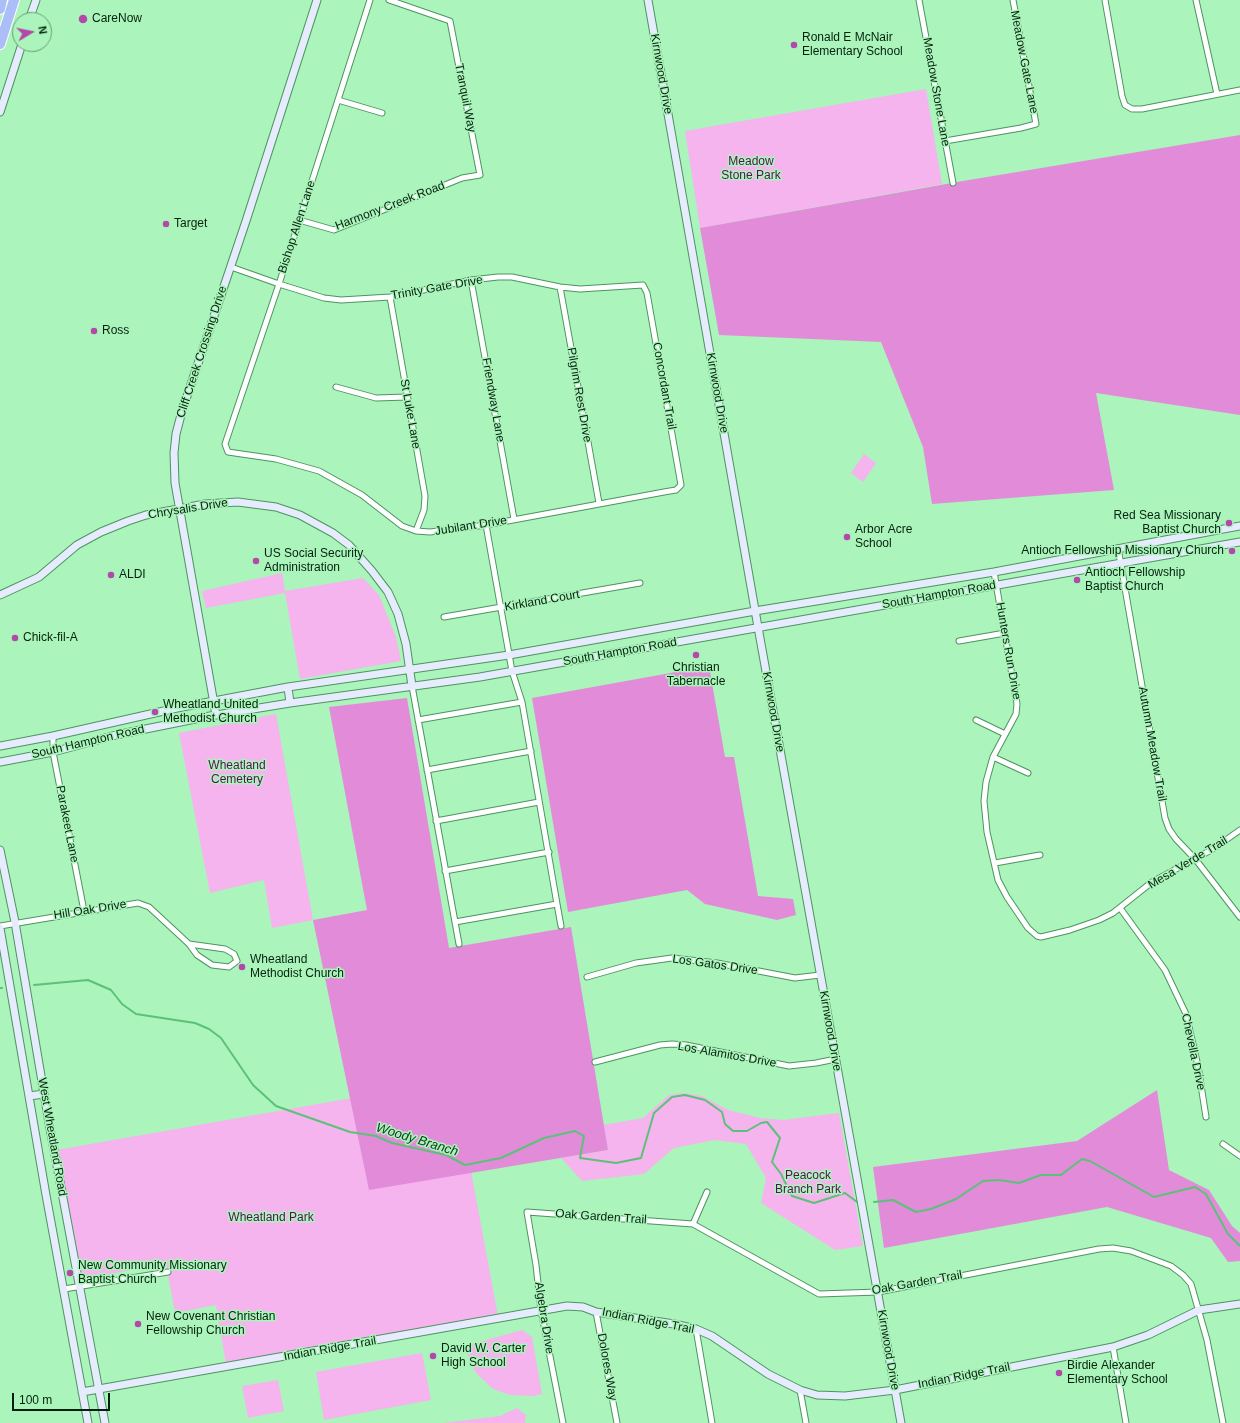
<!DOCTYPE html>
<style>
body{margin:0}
#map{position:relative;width:1240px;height:1423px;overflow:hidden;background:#abf4bb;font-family:Helvetica,sans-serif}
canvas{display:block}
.north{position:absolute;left:12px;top:12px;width:40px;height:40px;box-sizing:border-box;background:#abf4bb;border:1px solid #68a075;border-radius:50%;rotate:80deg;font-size:11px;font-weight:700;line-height:16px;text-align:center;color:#04220d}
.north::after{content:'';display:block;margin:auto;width:14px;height:18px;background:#b248aa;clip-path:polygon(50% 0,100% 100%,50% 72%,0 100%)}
.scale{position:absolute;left:12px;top:1393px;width:98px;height:18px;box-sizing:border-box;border:2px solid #04220d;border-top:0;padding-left:5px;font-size:12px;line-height:14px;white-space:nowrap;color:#04220d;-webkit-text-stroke:3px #abf4bb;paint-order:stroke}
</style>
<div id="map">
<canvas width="1240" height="1423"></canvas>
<div class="north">N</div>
<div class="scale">100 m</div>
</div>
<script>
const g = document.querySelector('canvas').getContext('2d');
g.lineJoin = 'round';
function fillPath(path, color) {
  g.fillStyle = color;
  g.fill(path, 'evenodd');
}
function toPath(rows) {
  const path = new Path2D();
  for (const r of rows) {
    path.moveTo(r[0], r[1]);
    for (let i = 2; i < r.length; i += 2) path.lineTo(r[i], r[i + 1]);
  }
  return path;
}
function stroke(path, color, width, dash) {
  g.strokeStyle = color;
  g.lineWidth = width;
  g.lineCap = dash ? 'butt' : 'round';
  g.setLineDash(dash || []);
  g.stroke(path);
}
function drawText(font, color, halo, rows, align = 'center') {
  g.font = font + ' Helvetica,sans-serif';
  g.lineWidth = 3;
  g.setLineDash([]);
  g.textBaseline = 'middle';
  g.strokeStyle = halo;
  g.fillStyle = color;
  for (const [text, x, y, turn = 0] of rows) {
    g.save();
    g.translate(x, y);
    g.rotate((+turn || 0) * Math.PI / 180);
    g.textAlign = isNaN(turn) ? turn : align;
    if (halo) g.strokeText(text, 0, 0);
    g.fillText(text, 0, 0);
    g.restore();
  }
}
const green = toPath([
 [926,89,942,184,700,228,685,131],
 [864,454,876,463,863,482,851,473],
 [282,573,285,591,363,578,379,595,396,637,401,661,300,679,285,593,206,608,202,591],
 [276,714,313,920,272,928,264,880,210,893,179,733],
 [683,1093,702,1096,728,1110,760,1118,783,1120,839,1113,863,1246,835,1250,761,1203,766,1178,746,1144,715,1140,674,1148,644,1174,582,1181,561,1158,608,1150,603,1125,643,1118,669,1095],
 [352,1098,471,1171,498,1316,226,1364,216,1305,175,1313,166,1264,75,1280,51,1151],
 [522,1330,532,1337,542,1394,533,1396,510,1395,493,1389,478,1375,472,1367,465,1346],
 [422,1353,431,1400,324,1420,316,1372],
 [278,1380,284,1411,248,1418,242,1386],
 [517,1408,526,1415,525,1423,444,1423,500,1416]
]);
const forest = toPath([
 [1240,135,1240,415,1096,393,1114,490,932,504,923,447,881,342,719,335,700,228,963,181],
 [709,666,725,757,734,757,758,896,793,899,796,915,777,920,705,904,687,890,568,912,532,698],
 [407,698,449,948,571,927,608,1150,369,1190,313,920,367,910,329,707],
 [1157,1090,1169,1170,1209,1190,1232,1226,1240,1233,1240,1261,1228,1262,1211,1238,1107,1207,884,1248,873,1167,1077,1141]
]);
const stream = toPath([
 [34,985,88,980,111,990,122,1004,136,1014,195,1023,209,1029,221,1038,253,1085,276,1106,350,1132,376,1136,392,1143,446,1155,465,1165,501,1158,544,1138,575,1131,584,1136,580,1158,616,1163,641,1158,654,1113,672,1097,685,1095,705,1100,722,1112,725,1124,733,1131,747,1131,761,1123,767,1122,780,1138,772,1162,781,1174,792,1196,814,1203,845,1193,857,1202],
 [0,988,2,988],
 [874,1202,893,1200,916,1212,931,1209,956,1199,983,1181,999,1180,1019,1183,1041,1175,1061,1175,1082,1159,1090,1161,1154,1197,1195,1187,1206,1194,1228,1234,1240,1246]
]);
const street = toPath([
 [919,0,953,183],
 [1105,0,1122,96,1125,105,1132,109,1142,109,1240,90],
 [1196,0,1217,94],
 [338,100,382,113],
 [945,141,1021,128,1036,124,1013,0],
 [299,220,334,230,462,178,480,175,450,21,389,0],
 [231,267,279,284,324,298,341,300,390,297,471,280,498,277,512,277,560,287,580,289,643,285,647,293,681,485,676,490,664,492,486,525,430,532,416,531,402,526,362,495,319,471,276,459,228,452,225,444,279,284,370,0],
 [471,280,514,519],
 [560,287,599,503],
 [390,297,425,496,424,510,416,531],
 [336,387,376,398,407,397],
 [1118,548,1165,818,1169,829,1176,839,1196,860,1240,917],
 [994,572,1017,704,1016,714,993,757,986,782,984,801,987,832,998,880,1007,897,1028,928,1037,936,1041,937,1070,930,1099,920,1113,913,1152,882,1213,849,1240,830],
 [444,617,640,583],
 [959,641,1005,633],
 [412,686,455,922,557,904,522,702,512,671,486,525],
 [418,720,522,702],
 [976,720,1005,734],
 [53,736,53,752,84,911],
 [993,757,1028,773],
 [427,770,531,751],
 [436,821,539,802],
 [995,863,1040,855],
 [445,871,549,852],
 [557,904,561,926],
 [1120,908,1165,970,1186,1014,1198,1066,1206,1117],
 [455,922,459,944],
 [0,926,138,903,149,907,189,944],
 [189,944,225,949,234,954,237,961,229,967,212,965,197,955,189,944],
 [587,977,636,963,672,958,717,963,795,978,820,975],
 [595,1062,660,1045,672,1044,686,1045,789,1066,816,1063,836,1059],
 [1223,1144,1240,1156],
 [693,1224,707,1192],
 [64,1289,168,1272],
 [596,1312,617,1423],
 [696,1329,712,1423],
 [1113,1347,1126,1423],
 [800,1390,806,1423],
 [563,1423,541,1310,536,1265,527,1212,693,1224,819,1294,878,1292,1099,1249,1113,1248,1131,1251,1171,1266,1183,1275,1191,1284,1207,1340,1223,1423]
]);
const secondary = toPath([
 [648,0,758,627,901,1423],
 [29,20,36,0],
 [0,112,22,44],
 [0,595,39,577,77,545,101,532,128,521,146,515,205,504,238,502,276,507,300,515,333,533,349,545,372,571,388,592,398,614,406,644,412,686],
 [288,687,290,703],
 [216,715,175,483,174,453,176,434,182,411,246,221,317,0],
 [0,746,53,736,177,708,288,687,509,655,755,611,994,572,1240,526],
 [0,762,53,752,116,735,210,716,290,703,480,677,1240,542],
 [0,850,15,922,49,1123,105,1423],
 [0,928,46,1195,88,1423],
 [29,1096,44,1094],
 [82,1392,567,1306,583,1307,596,1312,674,1324,696,1329,712,1336,768,1374,800,1390,817,1395,845,1396,895,1390,1113,1347,1148,1335,1199,1310,1240,1304]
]);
const highway = toPath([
 [0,9,2,0],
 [0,44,14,0]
]);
const markers = [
 [83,19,5,"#b248aa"],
 [794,45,4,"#b248aa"],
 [166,224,4,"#b248aa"],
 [94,331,4,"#b248aa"],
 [1229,523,4,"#b248aa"],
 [847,537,4,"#b248aa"],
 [1232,551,4,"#b248aa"],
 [256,561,4,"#b248aa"],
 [111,575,4,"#b248aa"],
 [1077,580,4,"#b248aa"],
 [15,638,4,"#b248aa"],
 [696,655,4,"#b248aa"],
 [155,712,4,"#b248aa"],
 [242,967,4,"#b248aa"],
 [70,1273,4,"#b248aa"],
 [138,1324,4,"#b248aa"],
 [433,1356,4,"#b248aa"],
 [1059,1373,4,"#b248aa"]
];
const poiNames = [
 ["CareNow",92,19],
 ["Ronald E McNair",802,38],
 ["Elementary School",802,52],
 ["Target",174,224],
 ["Ross",102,331],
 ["Red Sea Missionary",1221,516,"right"],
 ["Baptist Church",1221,530,"right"],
 ["Arbor Acre",855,530],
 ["School",855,544],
 ["Antioch Fellowship Missionary Church",1224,551,"right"],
 ["US Social Security",264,554],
 ["Administration",264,568],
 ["Antioch Fellowship",1085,573],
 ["Baptist Church",1085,587],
 ["ALDI",119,575],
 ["Chick-fil-A",23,638],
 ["Christian",696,668,"center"],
 ["Tabernacle",696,682,"center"],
 ["Wheatland United",163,705],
 ["Methodist Church",163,719],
 ["Wheatland",250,960],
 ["Methodist Church",250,974],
 ["New Community Missionary",78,1266],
 ["Baptist Church",78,1280],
 ["New Covenant Christian",146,1317],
 ["Fellowship Church",146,1331],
 ["David W. Carter",441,1349],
 ["High School",441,1363],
 ["Birdie Alexander",1067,1366],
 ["Elementary School",1067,1380]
];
const streetNames = [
 ["Meadow Gate Lane",1024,62,79],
 ["Kirnwood Drive",661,74,80],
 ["Meadow Stone Lane",936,92,80],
 ["Tranquil Way",465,98,79],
 ["Harmony Creek Road",390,206,-21],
 ["Bishop Allen Lane",297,227,-72],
 ["Trinity Gate Drive",437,288,-10],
 ["Cliff Creek Crossing Drive",202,352,-72],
 ["Concordant Trail",664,386,80],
 ["Kirnwood Drive",717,393,80],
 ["Pilgrim Rest Drive",579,395,80],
 ["Friendway Lane",493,400,80],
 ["St Luke Lane",410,414,80],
 ["Chrysalis Drive",188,509,-9],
 ["Jubilant Drive",471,526,-9],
 ["South Hampton Road",939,595,-10],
 ["Kirkland Court",542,601,-10],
 ["Hunters Run Drive",1008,651,80],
 ["South Hampton Road",620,652,-10],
 ["Kirnwood Drive",773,712,80],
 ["South Hampton Road",88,742,-13],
 ["Autumn Meadow Trail",1152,744,80],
 ["Parakeet Lane",67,824,79],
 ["Mesa Verde Trail",1188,863,-31],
 ["Hill Oak Drive",90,910,-9],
 ["Los Gatos Drive",715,965,8],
 ["Kirnwood Drive",830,1031,80],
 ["Chevella Drive",1193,1052,78],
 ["Los Alamitos Drive",727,1055,10],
 ["West Wheatland Road",52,1137,80],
 ["Oak Garden Trail",601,1217,4],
 ["Oak Garden Trail",917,1283,-10],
 ["Algebra Drive",544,1318,81],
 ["Indian Ridge Trail",648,1321,11],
 ["Indian Ridge Trail",330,1349,-10],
 ["Kirnwood Drive",888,1350,80],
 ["Dolores Way",607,1367,80],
 ["Indian Ridge Trail",964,1376,-11]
];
const parkNames = [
 ["Meadow",751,162],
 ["Stone Park",751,176],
 ["Wheatland",237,766],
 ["Cemetery",237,780],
 ["Peacock",808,1176],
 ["Branch Park",808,1190],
 ["Wheatland Park",271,1218]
];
const waterNames = [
 ["Woody Branch",417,1140,17]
];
fillPath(green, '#f5b4ed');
fillPath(forest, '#e28cd9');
stroke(stream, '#5cc178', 2);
stroke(street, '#4d9460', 7);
stroke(secondary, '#4d9460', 9);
stroke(highway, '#fff', 12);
stroke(street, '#fff', 5);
stroke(secondary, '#e6ecfd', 7);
stroke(highway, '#acbef7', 10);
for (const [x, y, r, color] of markers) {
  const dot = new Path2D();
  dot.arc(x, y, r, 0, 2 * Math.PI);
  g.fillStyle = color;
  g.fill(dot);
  stroke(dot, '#abf4bb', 1.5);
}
drawText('12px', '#04220d', '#abf4bb', poiNames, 'left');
drawText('12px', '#04220d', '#abf4bb', streetNames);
drawText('12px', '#5a0c56', '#abf4bb', parkNames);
drawText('italic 13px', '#0f391c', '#abf4bb', waterNames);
</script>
